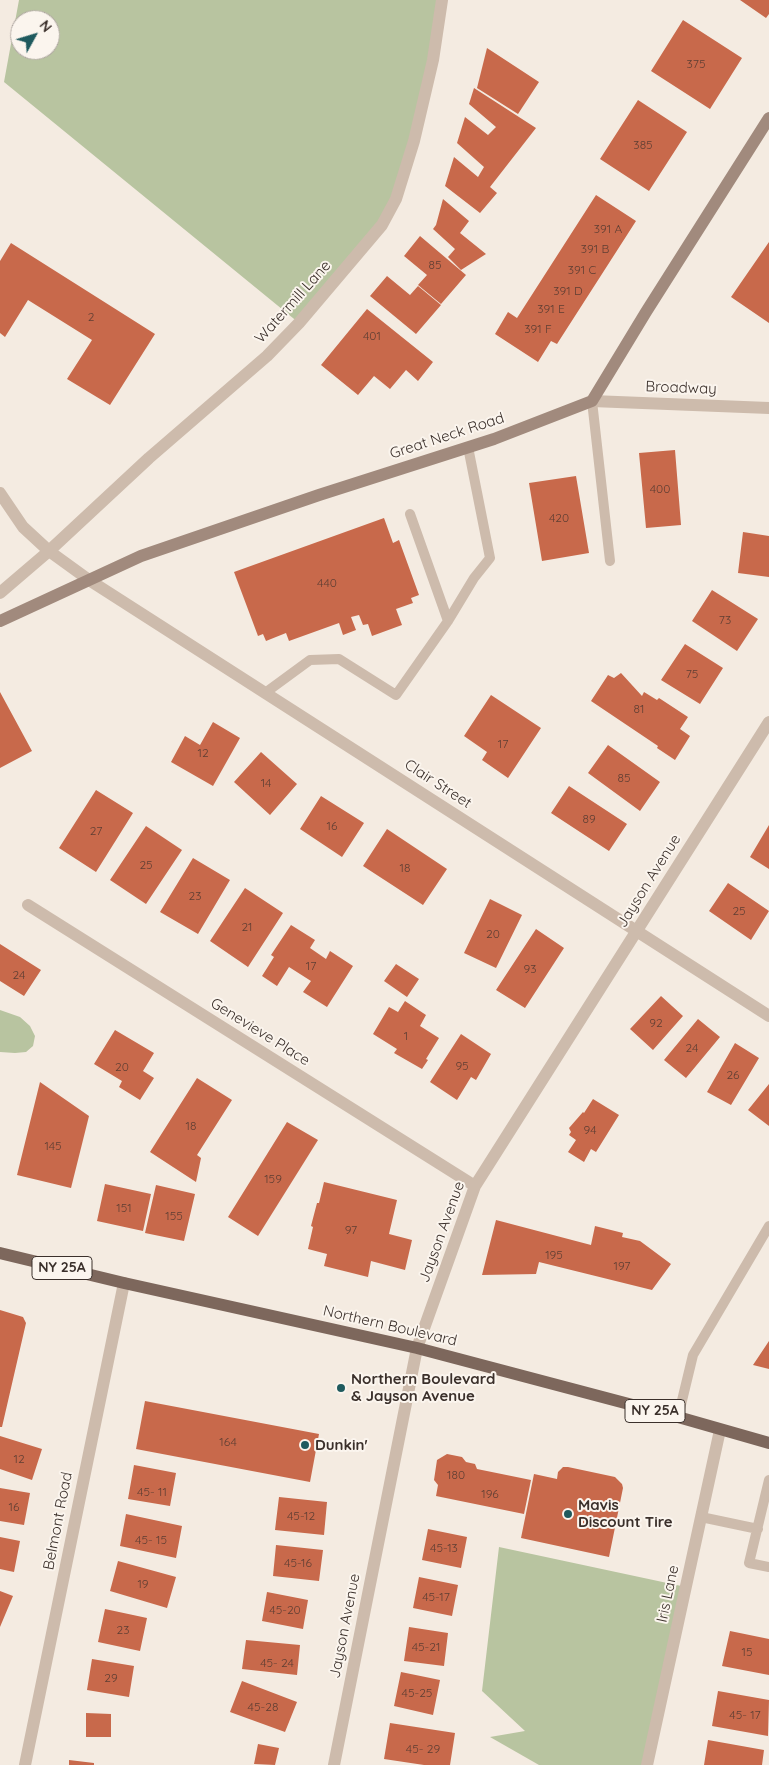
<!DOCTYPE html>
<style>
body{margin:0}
#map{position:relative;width:769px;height:1765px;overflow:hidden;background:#f4ebe1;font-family:Quicksand,sans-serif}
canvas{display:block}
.north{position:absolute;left:10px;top:10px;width:50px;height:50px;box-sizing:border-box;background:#fbf5ee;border:1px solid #aea6a0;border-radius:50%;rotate:51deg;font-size:14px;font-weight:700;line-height:20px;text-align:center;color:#3b302b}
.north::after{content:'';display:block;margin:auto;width:18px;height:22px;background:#1f5a5e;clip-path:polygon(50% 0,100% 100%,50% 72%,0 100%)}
</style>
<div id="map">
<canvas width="769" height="1765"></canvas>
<div class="north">N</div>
</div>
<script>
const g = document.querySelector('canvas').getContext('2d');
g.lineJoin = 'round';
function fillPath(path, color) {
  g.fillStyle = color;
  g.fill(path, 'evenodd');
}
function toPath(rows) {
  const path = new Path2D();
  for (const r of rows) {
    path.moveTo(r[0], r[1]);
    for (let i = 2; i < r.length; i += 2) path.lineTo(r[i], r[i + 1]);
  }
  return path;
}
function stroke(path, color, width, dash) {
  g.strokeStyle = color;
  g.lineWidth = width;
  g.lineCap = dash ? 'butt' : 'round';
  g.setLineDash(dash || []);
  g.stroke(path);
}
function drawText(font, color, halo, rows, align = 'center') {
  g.font = font + ' Quicksand,sans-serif';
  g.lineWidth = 4;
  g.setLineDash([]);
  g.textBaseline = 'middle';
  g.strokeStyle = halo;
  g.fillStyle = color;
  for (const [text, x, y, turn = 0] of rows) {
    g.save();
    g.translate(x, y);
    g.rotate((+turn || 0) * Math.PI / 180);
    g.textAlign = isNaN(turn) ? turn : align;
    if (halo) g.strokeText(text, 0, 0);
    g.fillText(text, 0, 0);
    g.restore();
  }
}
const green = toPath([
 [19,0,442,0,396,199,299,323,4,82],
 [20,20,50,20,50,50,20,50],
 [0,1010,20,1017,30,1026,35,1036,33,1046,26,1052,15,1053,0,1052],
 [499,1547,686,1587,647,1765,539,1765,490,1737,525,1731,482,1691]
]);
const building = toPath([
 [740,0,769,0,769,14,766,18],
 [683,20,742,58,710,109,651,71],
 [487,48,539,82,518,114,477,88],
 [474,88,536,128,490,187,497,193,480,213,445,186,454,157,478,177,484,167,457,143,465,117,488,135,496,127,469,104],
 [638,100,687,132,649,191,600,159],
 [596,195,636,221,557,344,551,341,538,362,495,334,508,312,517,318],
 [443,199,469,221,460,233,486,254,461,270,448,257,455,249,433,229,436,225],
 [420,236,466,275,441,304,418,285,427,275,404,256],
 [769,242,769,323,731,297],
 [11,243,155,334,110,405,67,379,92,340,28,300,5,337,0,333,0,261],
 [387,276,410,295,418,286,441,305,416,334,370,296],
 [367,309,433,362,418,381,406,370,390,389,374,376,358,395,321,365],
 [675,450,681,525,646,528,639,453],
 [576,476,589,553,542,561,529,483],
 [384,518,393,543,399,540,419,595,411,598,413,603,396,609,402,625,372,636,368,624,363,625,359,615,351,617,356,630,343,635,339,623,289,641,286,633,266,641,263,634,258,636,234,572],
 [743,532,769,536,769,577,738,573],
 [712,590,758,619,737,651,692,621],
 [685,644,723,668,700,704,661,680],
 [621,673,642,696,644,692,657,700,659,698,688,717,680,729,690,736,675,760,657,748,658,746,591,701,608,675,614,678],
 [0,692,32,751,0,768],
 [491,695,541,728,508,778,482,760,487,752,464,736],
 [213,722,240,738,213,786,171,762,185,736,200,745],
 [608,745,660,782,640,811,588,773],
 [261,752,297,784,270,815,234,782],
 [569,786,627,824,609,851,551,813],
 [96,790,133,813,96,872,59,848],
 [321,796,364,823,342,857,300,829],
 [769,825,769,869,750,857],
 [146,826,182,850,146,904,110,880],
 [387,829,447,869,423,905,363,866],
 [193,858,230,880,198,934,160,912],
 [728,883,769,911,751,940,709,911],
 [245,888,283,913,248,967,210,941],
 [490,899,522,915,496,968,464,953],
 [291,925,315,940,310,948,326,959,330,951,353,966,327,1007,303,992,311,981,289,967,277,986,262,976,274,957,271,955],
 [536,929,564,948,525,1008,496,990],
 [0,944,41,970,24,996,0,981],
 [396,964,419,979,407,997,384,981],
 [661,996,683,1016,653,1050,630,1029],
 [405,1001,426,1015,420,1026,439,1038,426,1059,428,1060,422,1069,394,1053,397,1049,373,1034,389,1007,398,1012],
 [698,1019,720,1037,686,1078,664,1060],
 [115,1030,154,1053,143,1071,154,1078,140,1100,119,1087,122,1081,94,1064],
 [461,1034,491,1054,476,1080,471,1077,457,1100,430,1082],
 [735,1043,759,1058,731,1105,707,1092],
 [197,1078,232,1100,197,1155,201,1158,196,1182,150,1152],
 [40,1082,89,1116,71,1188,17,1175],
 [769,1084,769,1126,748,1110],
 [593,1099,619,1115,596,1152,591,1149,584,1162,568,1152,576,1140,569,1135,571,1132,569,1128,583,1112,584,1113],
 [287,1122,318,1140,258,1236,228,1217],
 [324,1182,397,1200,389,1234,412,1240,405,1270,371,1261,368,1277,324,1266,327,1254,308,1249,313,1227,311,1226,317,1203,319,1203],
 [105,1184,151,1194,143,1231,97,1221],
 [156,1185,195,1194,184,1241,145,1233],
 [496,1220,591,1245,595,1226,623,1233,622,1237,640,1241,671,1264,652,1290,539,1262,536,1274,482,1275],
 [0,1310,23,1317,26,1323,2,1427,0,1427],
 [769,1341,769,1369,753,1365],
 [145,1401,319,1434,310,1482,136,1449],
 [0,1436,42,1449,32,1480,0,1469],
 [447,1454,462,1457,466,1462,475,1464,477,1469,531,1480,524,1514,436,1496,438,1485,434,1480,437,1460],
 [134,1465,176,1473,170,1506,128,1499],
 [563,1467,568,1467,615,1477,622,1484,623,1488,609,1557,521,1538,534,1474,557,1479,558,1472],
 [0,1488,30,1493,24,1525,0,1521],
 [279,1497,327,1502,324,1535,275,1530],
 [126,1514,182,1526,176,1558,120,1546],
 [428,1529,467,1537,461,1568,422,1560],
 [0,1537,20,1541,14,1572,0,1569],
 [276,1545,323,1550,319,1581,273,1576],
 [118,1561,176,1577,167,1608,110,1591],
 [419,1577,458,1585,452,1616,413,1608],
 [0,1591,13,1596,0,1627],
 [267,1592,308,1600,303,1629,262,1621],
 [105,1609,147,1618,140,1651,98,1642],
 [409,1627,448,1633,444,1666,404,1661],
 [730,1631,769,1639,769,1675,722,1666],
 [246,1640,300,1645,297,1675,242,1669],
 [92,1659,134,1666,129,1697,87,1690],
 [401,1672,440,1680,433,1715,394,1706],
 [242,1681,297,1702,285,1732,230,1712],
 [718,1691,769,1700,768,1736,712,1726],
 [86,1713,111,1714,111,1737,86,1737],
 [390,1723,455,1733,450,1765,424,1765,384,1759],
 [708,1740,764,1750,762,1765,704,1765],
 [258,1744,279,1748,275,1765,254,1764],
 [69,1760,94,1763,94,1765,69,1765]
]);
const lane = toPath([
 [592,401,610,561],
 [410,514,448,621],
 [265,693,310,660,339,659,396,695,448,621,474,578,490,558,468,447],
 [678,1417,693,1355,769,1226],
 [769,1480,749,1563,769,1567],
 [701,1517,758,1529]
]);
const street = toPath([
 [592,401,769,408],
 [0,493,23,527,49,551,89,580,769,1016],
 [0,593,49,551,149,458,267,356,299,323,382,225,396,199,414,141,433,60,442,0],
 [28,905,475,1186],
 [25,1765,124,1283],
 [334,1765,417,1348,475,1186,769,722],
 [647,1765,720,1430]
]);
const secondary = toPath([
 [0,621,141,556,319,495,494,439,592,401,646,312,769,118]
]);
const primary = toPath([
 [0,1253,124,1283,417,1348,678,1417,769,1443]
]);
const markers = [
 [341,1388,5,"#1f5a5e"],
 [305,1445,5,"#1f5a5e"],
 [568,1514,5,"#1f5a5e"]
];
const numberNames = [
 ["375",696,64],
 ["385",643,145],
 ["391 A",608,229],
 ["391 B",595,249],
 ["85",435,265],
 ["391 C",582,270],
 ["391 D",568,291],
 ["391 E",551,309],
 ["2",91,317],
 ["391 F",538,329],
 ["401",372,336],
 ["400",660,489],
 ["420",559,518],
 ["440",327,583],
 ["73",725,620],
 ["75",692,674],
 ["81",639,709],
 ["17",503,744],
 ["12",203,753],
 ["85",624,778],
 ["14",266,783],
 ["89",589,819],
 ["16",332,826],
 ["27",96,831],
 ["25",146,865],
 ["18",405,868],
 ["23",195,896],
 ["25",739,911],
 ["21",247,927],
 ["20",493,934],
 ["17",311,966],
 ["93",530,969],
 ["24",19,975],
 ["92",656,1023],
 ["1",406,1036],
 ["24",692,1048],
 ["95",462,1066],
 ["20",122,1067],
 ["26",733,1075],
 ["18",191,1126],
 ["94",590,1130],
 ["145",53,1146],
 ["159",273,1179],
 ["151",124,1208],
 ["155",174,1216],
 ["97",351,1230],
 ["195",554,1255],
 ["197",622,1266],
 ["164",228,1442],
 ["12",19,1459],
 ["180",456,1475],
 ["45- 11",152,1492],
 ["196",490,1494],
 ["16",14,1507],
 ["45-12",301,1516],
 ["45- 15",151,1540],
 ["45-13",444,1548],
 ["45-16",298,1563],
 ["19",143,1584],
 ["45-17",436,1597],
 ["45-20",285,1610],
 ["23",123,1630],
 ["45-21",426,1647],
 ["15",747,1652],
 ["45- 24",277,1663],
 ["29",111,1678],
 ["45-25",417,1693],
 ["45-28",263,1707],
 ["45- 17",745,1715],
 ["45- 29",423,1749]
];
const shields = [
 [62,1268,60],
 [655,1411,60]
];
const shieldNames = [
 ["NY 25A",62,1268],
 ["NY 25A",655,1411]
];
const streetNames = [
 ["Watermill Lane",293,302,-48],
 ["Broadway",681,388,2],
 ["Great Neck Road",447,436,-18],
 ["Clair Street",438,784,33],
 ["Jayson Avenue",649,881,-58],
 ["Genevieve Place",260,1032,32],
 ["Jayson Avenue",442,1232,-70],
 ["Northern Boulevard",390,1326,13],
 ["Belmont Road",58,1521,-79],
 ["Iris Lane",668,1594,-78],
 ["Jayson Avenue",345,1626,-79]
];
const poiNames = [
 ["Northern Boulevard",351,1379],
 ["& Jayson Avenue",351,1396],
 ["Dunkin'",315,1445],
 ["Mavis",578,1505],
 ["Discount Tire",578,1522]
];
fillPath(green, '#b8c4a0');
fillPath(building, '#c8694b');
stroke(lane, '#cdbbac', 10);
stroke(street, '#cdbbac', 12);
stroke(secondary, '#a18a7d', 12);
stroke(primary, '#7d675c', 12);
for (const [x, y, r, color] of markers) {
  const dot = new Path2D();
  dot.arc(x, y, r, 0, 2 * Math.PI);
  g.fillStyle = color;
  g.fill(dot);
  stroke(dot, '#fbf5ee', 2);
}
drawText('12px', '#5e3e33', null, numberNames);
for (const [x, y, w] of shields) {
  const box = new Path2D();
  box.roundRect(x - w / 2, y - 11.5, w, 23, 4);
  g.fillStyle = '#fbf5ee';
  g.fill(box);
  stroke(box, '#3b302b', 1);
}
drawText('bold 14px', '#3b302b', null, shieldNames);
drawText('15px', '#3b302b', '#fbf5ee', streetNames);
drawText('bold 15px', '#3b302b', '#fbf5ee', poiNames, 'left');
</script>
